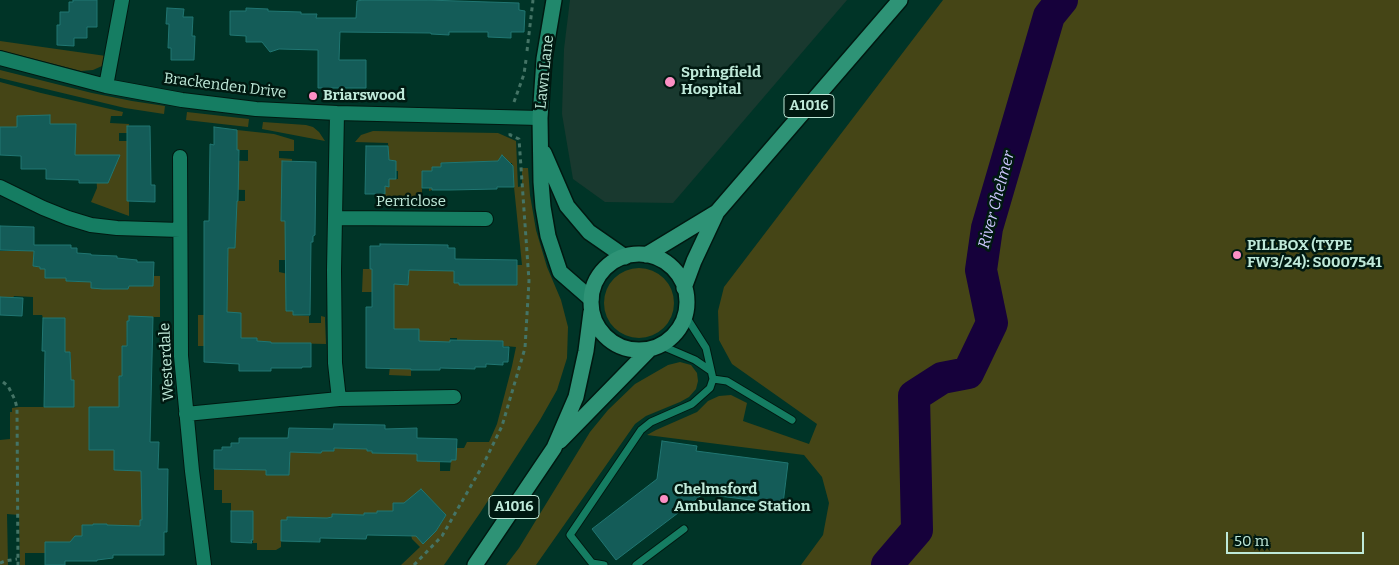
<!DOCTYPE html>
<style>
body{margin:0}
#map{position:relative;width:1399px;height:565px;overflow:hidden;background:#003427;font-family:Bitter,serif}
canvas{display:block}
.scale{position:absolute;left:1226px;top:532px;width:138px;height:22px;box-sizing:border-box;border:2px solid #bfe9d9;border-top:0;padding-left:6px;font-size:15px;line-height:18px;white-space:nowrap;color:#bfe9d9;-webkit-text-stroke:4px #001911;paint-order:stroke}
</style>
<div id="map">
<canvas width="1399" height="565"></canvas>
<div class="scale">50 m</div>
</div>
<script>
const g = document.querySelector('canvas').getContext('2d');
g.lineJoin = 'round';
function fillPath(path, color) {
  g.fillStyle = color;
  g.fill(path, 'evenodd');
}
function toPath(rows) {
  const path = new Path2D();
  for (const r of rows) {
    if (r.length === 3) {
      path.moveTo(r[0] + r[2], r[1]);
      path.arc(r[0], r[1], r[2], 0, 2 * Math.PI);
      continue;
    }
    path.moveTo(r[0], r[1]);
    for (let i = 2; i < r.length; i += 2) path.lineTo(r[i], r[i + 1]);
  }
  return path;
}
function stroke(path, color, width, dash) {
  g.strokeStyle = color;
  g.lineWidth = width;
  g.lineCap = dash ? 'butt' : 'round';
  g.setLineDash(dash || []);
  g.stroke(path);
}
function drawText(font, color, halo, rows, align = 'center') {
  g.font = font + ' Bitter,serif';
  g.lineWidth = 5;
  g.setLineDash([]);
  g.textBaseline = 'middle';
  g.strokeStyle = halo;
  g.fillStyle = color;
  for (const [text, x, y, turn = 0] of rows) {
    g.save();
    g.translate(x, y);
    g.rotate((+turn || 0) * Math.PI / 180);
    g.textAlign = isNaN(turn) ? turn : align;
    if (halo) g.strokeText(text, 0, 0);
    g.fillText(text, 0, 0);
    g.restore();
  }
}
const built = toPath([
 [570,0,847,0,673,203,605,202,573,179,562,114,564,49]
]);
const green = toPath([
 [943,0,1399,0,1399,565,801,565,823,535,829,503,822,477,804,455,647,435,656,430,697,412,708,401,719,396,731,395,747,403,743,421,809,444,817,424,732,364,719,340,718,311,724,287],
 [0,41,106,56,107,61,102,66,93,70,81,71,0,50],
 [0,70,92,93,132,101,165,106,164,114,125,108,0,78],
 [0,82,41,93,123,112,122,116,111,116,110,123,129,124,128,133,119,133,119,141,128,141,130,169,127,169,127,201,129,201,129,216,91,202,97,188,95,155,74,155,75,146,76,124,68,145,0,127],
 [187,112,249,119,248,127,186,120],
 [263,122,306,125,313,127,319,132,325,141,262,129],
 [237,130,274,134,294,140,294,151,279,151,279,158,292,159,293,198,281,198,281,220,292,221,285,260,279,260,279,272,288,274,286,311,293,311,293,315,309,316,309,323,321,323,321,316,325,317,325,320,326,344,287,343,271,344,270,342,261,341,260,369,241,338,204,335,204,346,198,346,198,315,218,315,219,308,227,308,228,268,226,256,228,256,228,248,235,248,235,239,228,232,236,232,236,223,228,223,236,201,245,201,245,190,213,189,214,160,248,161,248,150,237,150],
 [373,131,498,133,516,141,518,187,522,186,522,168,528,168,530,195,536,230,547,267,561,300,568,327,567,358,557,390,540,420,480,513,444,565,401,565,420,547,412,539,404,503,394,503,393,511,377,511,377,513,364,513,364,515,332,514,332,517,327,518,326,536,320,536,320,518,288,517,287,520,281,520,281,547,276,550,257,550,257,543,253,543,253,511,231,511,231,503,222,503,222,490,214,490,214,469,247,470,248,451,266,469,266,475,278,475,279,439,289,452,321,453,321,451,334,451,334,448,367,449,367,451,417,454,440,461,440,471,450,471,451,460,456,460,456,448,464,448,467,442,489,442,497,424,512,366,516,347,457,342,457,338,450,338,450,342,422,342,411,355,411,376,389,375,394,331,394,301,372,291,372,292,362,292,363,269,403,269,403,284,408,284,409,270,447,271,454,269,454,283,459,283,459,285,517,285,517,265,522,265,514,187,512,163,506,163,504,158,500,158,498,163,492,161,483,161,483,163,468,163,467,162,441,163,441,167,432,168,432,190,429,191,429,171,422,171,422,198,379,197,379,194,385,194,385,186,389,186,389,179,398,179,398,171,396,171,396,161,389,160,388,143,355,142,361,135],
 [421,489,446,515,436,531,423,544],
 [34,249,33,266,40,267,40,269,45,269,45,278,54,278,67,270,67,281,76,282,77,279,91,279,91,288,128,289,129,284,134,286,153,286,154,276,160,276,160,317,129,317,129,321,127,322,126,376,119,376,119,383,141,469,141,489,168,490,142,492,142,518,164,518,164,520,140,520,140,541,138,541,138,555,113,555,107,524,94,524,93,525,82,525,82,536,65,549,57,542,46,542,45,553,25,553,25,565,20,565,19,515,7,514,8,565,0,565,0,440,10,439,10,412,12,412,12,408,19,407,73,407,74,380,66,380,70,365,71,357,70,352,65,352,65,319,43,318,42,315,33,315,33,297,14,296,13,298,0,297,0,251,27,251],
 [89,432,108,432,108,450,89,450],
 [639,303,35],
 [680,362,691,365,697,373,698,381,696,389,689,397,680,402,646,416,635,424,536,565,506,565,519,548,590,432,608,410,635,384,668,365]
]);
const river = toPath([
 [887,565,917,530,914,396,942,378,968,373,992,323,981,270,987,228,1049,16,1062,0]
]);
const building = toPath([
 [73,0,97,0,97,27,87,27,87,38,74,38,74,46,57,45,57,25,60,25,60,12,69,12,69,2,73,2,73,0],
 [363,0,427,0,519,3,519,10,525,11,524,32,511,32,511,38,488,37,488,32,449,32,449,35,431,34,431,33,340,32,339,60,366,60,366,88,318,88,318,50,279,49,270,52,262,42,246,42,246,36,230,35,230,11,246,11,246,8,268,9,268,11,301,12,301,14,317,14,316,18,356,18,357,1,363,0],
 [167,8,184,9,183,17,193,17,192,36,195,36,194,60,171,60,171,48,168,48,169,24,166,24,167,8],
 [50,115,50,124,76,124,75,155,120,155,108,183,79,183,79,180,46,179,46,169,21,169,21,156,0,155,0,127,17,127,17,116,50,115],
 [127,126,150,126,151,185,155,185,155,202,127,201,127,126],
 [214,127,237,130,237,150,239,150,238,201,237,201,235,248,228,248,227,312,241,313,241,338,257,338,257,341,271,342,271,343,311,343,311,367,302,367,302,368,271,368,271,371,239,371,239,364,204,362,204,221,209,221,210,144,214,145,214,127],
 [366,146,388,146,389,160,396,161,396,179,389,179,389,187,385,186,385,194,365,194,366,146],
 [502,155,513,166,514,187,497,187,497,189,450,190,432,190,432,188,422,188,422,171,432,171,432,167,441,167,441,163,498,161,502,155],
 [282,161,316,162,315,235,313,236,313,242,311,242,310,315,293,315,293,311,286,311,285,221,281,221,282,161],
 [0,226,34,227,34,245,71,245,71,248,77,248,77,253,91,254,91,255,117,256,117,258,137,260,137,262,154,262,153,286,129,286,128,289,103,289,91,288,91,282,66,281,66,278,45,278,45,269,40,269,40,267,33,266,34,251,0,250,0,226],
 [380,244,448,245,448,248,455,248,455,259,517,260,517,285,459,285,459,283,454,283,454,271,409,270,408,285,394,284,394,329,419,329,419,341,450,342,450,340,503,341,503,347,509,347,508,362,503,362,503,365,486,364,486,367,475,367,475,369,440,368,440,370,411,370,411,369,366,368,366,307,372,307,372,269,370,269,370,246,380,246,380,244],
 [0,297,23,298,22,316,0,315,0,297],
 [129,316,153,317,150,442,159,442,158,469,168,469,167,532,164,532,164,555,113,555,113,558,97,560,97,561,65,561,65,565,45,565,45,542,70,542,75,536,82,536,82,525,93,525,93,524,107,524,107,525,140,526,140,520,142,520,141,471,114,470,114,450,89,450,89,407,119,407,119,376,122,376,122,346,127,346,127,321,129,321,129,316],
 [43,318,65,318,65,352,70,352,71,380,74,380,74,407,44,407,45,351,42,351,43,318],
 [334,424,385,425,385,429,417,428,417,438,457,439,456,460,451,460,451,462,417,461,417,454,372,453,372,451,367,451,367,449,334,448,334,451,322,451,321,453,290,452,289,475,266,475,266,470,214,469,214,450,222,450,222,447,231,447,231,443,239,443,239,438,288,438,289,428,333,429,334,424],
 [662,441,697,446,696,451,788,463,783,504,703,494,616,560,592,529,657,479,662,441],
 [421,489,446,515,436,531,423,544,416,536,367,535,366,539,320,538,320,542,281,541,281,520,287,520,287,517,327,518,332,517,332,514,364,515,364,513,377,513,377,511,393,511,393,503,404,503,421,489],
 [231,511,253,511,253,540,251,540,252,543,231,542,231,511]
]);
const path = toPath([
 [527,51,533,0],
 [257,95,258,86],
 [514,102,524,74,526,60],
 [3,382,8,386,15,400,17,408,18,565],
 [0,563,5,561,17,559],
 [414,565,442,536,483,465,502,426,525,348,529,281,519,139,510,135,510,132]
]);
const lane = toPath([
 [660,345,695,360,711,371],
 [713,379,727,381,792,420],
 [604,565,592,563,570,535,641,430,651,422,692,404,710,388,713,379,706,348,685,315],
 [636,565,684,529]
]);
const street = toPath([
 [0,58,106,86,182,100,256,109,337,113,540,118],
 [106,86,122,0],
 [337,113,334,270,335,363,339,399],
 [180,157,181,356,192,471,204,565],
 [0,187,43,208,68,218,91,225,117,228,180,230],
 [335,218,486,219],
 [186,414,339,399,454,397]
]);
const secondary = toPath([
 [554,0,544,59,540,118,541,182,543,207,548,236,560,272,591,299],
 [544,153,567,206,589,232,625,257]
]);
const primary = toPath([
 [639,302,48],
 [646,255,717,212],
 [684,288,694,261,717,212,900,0],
 [560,441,650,349],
 [475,565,554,448,576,397,586,351,591,312]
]);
const markers = [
 [670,82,6,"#fb8fc4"],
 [313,96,5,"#fb8fc4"],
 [1237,255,5,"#fb8fc4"],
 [664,499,5,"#fb8fc4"]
];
const shields = [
 [809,106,50],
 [514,507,50]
];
const shieldNames = [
 ["A1016",809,106],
 ["A1016",514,507]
];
const streetNames = [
 ["Lawn Lane",545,72,-84],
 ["Brackenden Drive",225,86,7],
 ["Perriclose",411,202],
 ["Westerdale",167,362,-93]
];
const poiNames = [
 ["Springfield",681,73],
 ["Hospital",681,90],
 ["Briarswood",323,96],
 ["PILLBOX (TYPE",1247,246],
 ["FW3/24): S0007541",1247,263],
 ["Chelmsford",674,490],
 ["Ambulance Station",674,507]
];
const waterNames = [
 ["River Chelmer",997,200,-75]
];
fillPath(built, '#19392f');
fillPath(green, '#454516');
stroke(river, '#16013b', 32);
fillPath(building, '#145c58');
stroke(building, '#207672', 1);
stroke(lane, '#001911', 9);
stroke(street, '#001911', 16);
stroke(secondary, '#001911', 18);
stroke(primary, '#001911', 18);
stroke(path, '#447466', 3, [4, 4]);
stroke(lane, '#157d62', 7);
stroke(street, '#157d62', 14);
stroke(secondary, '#21886c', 15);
stroke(primary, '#2e9376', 15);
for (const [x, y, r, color] of markers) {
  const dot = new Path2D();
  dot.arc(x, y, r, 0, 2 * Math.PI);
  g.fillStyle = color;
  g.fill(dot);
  stroke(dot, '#001911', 2);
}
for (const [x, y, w] of shields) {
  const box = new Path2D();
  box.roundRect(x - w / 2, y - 11.5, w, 23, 4);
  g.fillStyle = '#001911';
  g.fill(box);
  stroke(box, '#bfe9d9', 1);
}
drawText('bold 14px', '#bfe9d9', null, shieldNames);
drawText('15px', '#bfe9d9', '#001911', streetNames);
drawText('bold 15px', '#bfe9d9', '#001911', poiNames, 'left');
drawText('italic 16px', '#cdc6ff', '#001911', waterNames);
</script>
